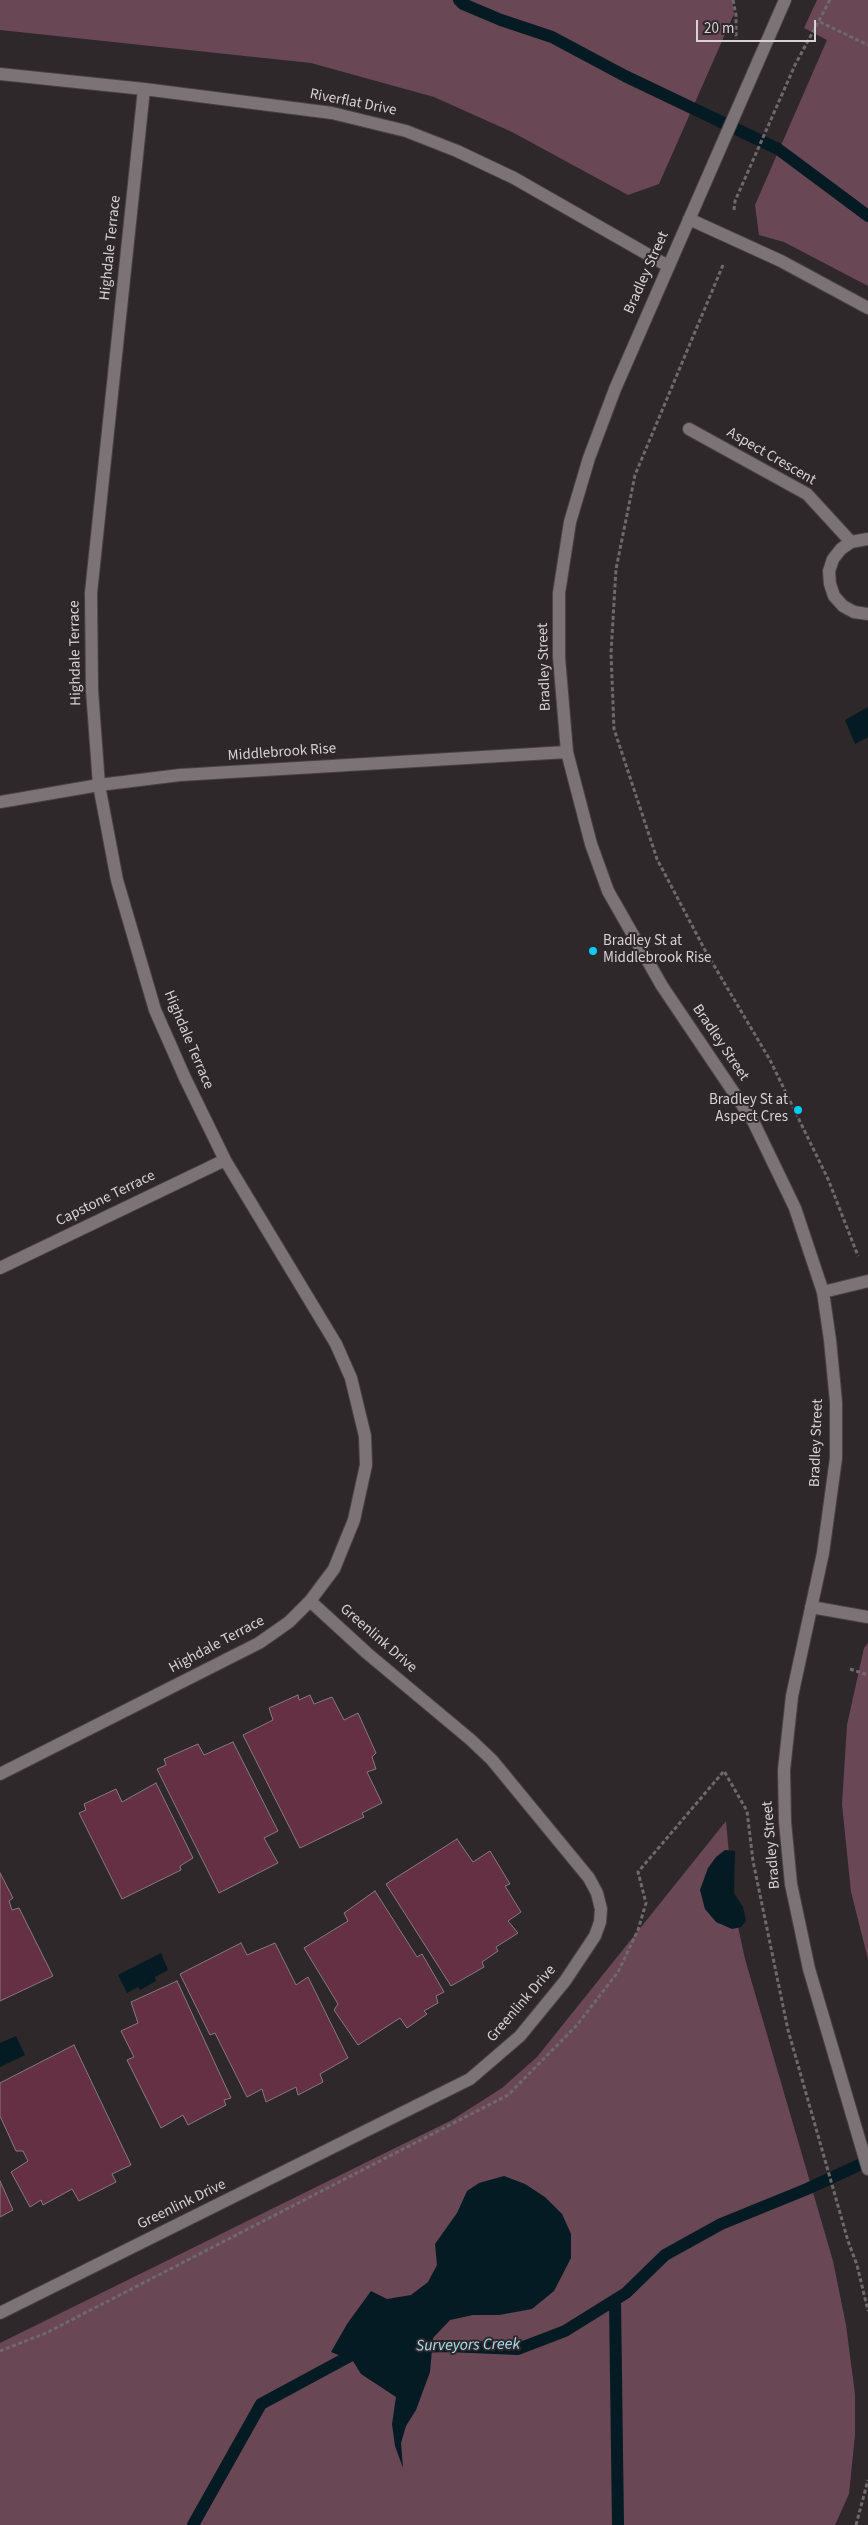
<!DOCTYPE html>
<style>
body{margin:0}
#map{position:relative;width:868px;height:2525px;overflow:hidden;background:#2f282a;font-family:"Source Sans 3",sans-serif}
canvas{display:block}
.scale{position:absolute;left:696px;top:20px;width:120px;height:22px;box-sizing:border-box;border:2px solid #d7d2d3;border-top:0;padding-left:6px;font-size:15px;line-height:18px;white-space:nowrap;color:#d7d2d3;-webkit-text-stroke:4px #2f282a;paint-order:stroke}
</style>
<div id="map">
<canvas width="868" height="2525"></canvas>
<div class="scale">20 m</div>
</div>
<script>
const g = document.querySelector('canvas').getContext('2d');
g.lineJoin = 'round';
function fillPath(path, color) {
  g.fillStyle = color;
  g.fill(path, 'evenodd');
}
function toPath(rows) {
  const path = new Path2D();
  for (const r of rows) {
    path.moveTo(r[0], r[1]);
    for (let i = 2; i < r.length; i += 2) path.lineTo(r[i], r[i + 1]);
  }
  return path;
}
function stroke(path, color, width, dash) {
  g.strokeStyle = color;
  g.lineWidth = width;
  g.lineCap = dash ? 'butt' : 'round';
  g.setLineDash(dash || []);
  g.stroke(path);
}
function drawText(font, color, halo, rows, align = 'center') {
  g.font = font + ' "Source Sans 3",sans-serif';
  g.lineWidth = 4;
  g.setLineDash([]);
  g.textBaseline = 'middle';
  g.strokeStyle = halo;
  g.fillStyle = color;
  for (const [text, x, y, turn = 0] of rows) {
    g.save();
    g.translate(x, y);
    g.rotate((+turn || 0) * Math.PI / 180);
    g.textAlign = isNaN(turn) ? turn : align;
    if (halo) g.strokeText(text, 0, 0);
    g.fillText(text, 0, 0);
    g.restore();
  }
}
const green = toPath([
 [0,0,732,0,734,14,659,184,628,195,512,132,434,97,311,63,0,30],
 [817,0,868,0,868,286,784,242,759,235,755,205,827,40,804,28],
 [868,1643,868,1959,851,1892,842,1804,847,1725,864,1648],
 [726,1821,734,1908,745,1959,833,2261,846,2325,855,2394,855,2435,849,2494,835,2525,0,2525,0,2343,452,2120,502,2088,537,2057]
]);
const water = toPath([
 [868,707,868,737,855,744,845,720],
 [725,1850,735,1851,734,1893,743,1907,746,1921,741,1927,732,1929,716,1922,705,1909,700,1890,708,1868,716,1857],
 [161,1953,168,1970,155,1977,156,1981,140,1990,138,1987,127,1993,118,1975],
 [16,2036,25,2055,0,2067,0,2043],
 [504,2176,525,2184,545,2197,562,2214,571,2234,571,2258,554,2291,532,2309,499,2315,473,2315,450,2320,433,2338,430,2372,416,2410,406,2426,401,2443,403,2468,395,2446,392,2424,396,2397,361,2374,353,2361,331,2352,347,2324,371,2291,387,2299,411,2295,428,2282,437,2265,435,2244,457,2213,467,2191,479,2183]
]);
const stream = toPath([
 [459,0,463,4,501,20,552,37,625,76,778,149,868,216],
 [615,2301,618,2525],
 [416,2347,448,2346,518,2349,565,2331,626,2293,665,2255,721,2224,807,2189,868,2161],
 [193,2525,261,2404,361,2350]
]);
const building = toPath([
 [298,1695,299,1700,310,1695,314,1704,332,1697,344,1720,358,1713,376,1753,372,1757,376,1769,367,1772,382,1803,362,1813,364,1817,300,1848,243,1735,273,1720,269,1708,298,1695],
 [233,1742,278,1831,264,1838,278,1863,219,1893,157,1769,166,1765,164,1759,198,1744,204,1755,233,1742],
 [156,1783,193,1858,180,1866,181,1870,122,1899,79,1813,86,1810,84,1804,116,1789,122,1802,156,1783],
 [457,1839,473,1862,490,1851,510,1884,505,1886,521,1912,508,1921,518,1933,496,1947,498,1951,482,1962,484,1967,451,1986,386,1884,457,1839],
 [0,1873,13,1898,9,1901,12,1910,19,1908,53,1976,0,2001,0,1873],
 [375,1891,417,1957,422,1954,444,1992,436,1996,438,2003,424,2011,427,2014,407,2028,400,2018,358,2045,334,2010,338,2004,304,1948,348,1921,344,1913,375,1891],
 [241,1943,247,1955,275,1943,296,1985,308,1977,348,2058,320,2074,323,2082,298,2095,296,2087,266,2102,262,2089,247,2097,215,2033,210,2035,180,1974,241,1943],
 [177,1981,231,2098,224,2100,226,2105,188,2125,183,2115,161,2128,127,2060,134,2057,121,2031,138,2023,131,2002,177,1981],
 [74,2045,131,2165,112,2174,116,2182,79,2201,72,2189,43,2205,41,2200,30,2207,11,2172,28,2161,23,2151,16,2151,0,2116,0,2083,74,2045],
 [0,2181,13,2210,0,2217,0,2181]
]);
const path = toPath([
 [733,0,736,15,736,39],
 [820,22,868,45],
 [734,210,735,201,795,65,830,0],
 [723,265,635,475,616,569,611,653,614,729,657,859,706,952,770,1060,828,1179,858,1256],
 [850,1669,868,1675],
 [0,2351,46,2333,508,2095,577,2025,618,1972,638,1930,646,1903,638,1872,724,1771,747,1811,753,1861,788,2030,848,2241,857,2265,868,2311],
 [856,2525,868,2480]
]);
const minor = toPath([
 [785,0,615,389,589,458,570,522,559,593,559,657,567,752,591,844,608,891,662,986,753,1121,795,1208,823,1292,830,1340,836,1402,836,1458,823,1553,792,1696,784,1770,785,1822,791,1884,809,1969,868,2169],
 [0,74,144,89,332,113,406,131,457,151,514,178,668,266],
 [689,219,781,261,868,308],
 [689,429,807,494,851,542],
 [868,539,851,542,841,549,833,559,829,571,830,584,834,596,843,606,854,612,868,614],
 [0,802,99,785,180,775,567,752],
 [0,1268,225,1160],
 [823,1292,868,1281],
 [811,1607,868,1617],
 [0,1774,259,1643,289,1622,310,1601,334,1569,354,1520,366,1465,365,1436,351,1378,336,1344,225,1160,185,1078,155,1010,117,880,99,785,92,690,91,593,144,89],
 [0,2313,470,2079,520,2036,565,1981,595,1936,600,1922,601,1909,597,1893,589,1878,492,1760,471,1740,368,1654,310,1601]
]);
const markers = [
 [593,951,5,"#01cbf9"],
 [798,1110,5,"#01cbf9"]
];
const streetNames = [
 ["Riverflat Drive",353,103,11],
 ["Highdale Terrace",111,248,-84],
 ["Bradley Street",647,273,-66],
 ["Aspect Crescent",771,457,30],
 ["Highdale Terrace",76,653,-91],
 ["Bradley Street",545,667,-92],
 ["Middlebrook Rise",282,753,-4],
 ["Highdale Terrace",188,1040,67],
 ["Bradley Street",720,1043,56],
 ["Capstone Terrace",106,1199,-26],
 ["Bradley Street",817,1443,-88],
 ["Greenlink Drive",378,1639,41],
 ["Highdale Terrace",217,1645,-28],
 ["Bradley Street",772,1845,-95],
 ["Greenlink Drive",522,2004,-49],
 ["Greenlink Drive",182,2205,-26]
];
const poiNames = [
 ["Bradley St at",603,942],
 ["Middlebrook Rise",603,959],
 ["Bradley St at",788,1101,"right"],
 ["Aspect Cres",788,1118,"right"]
];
const waterNames = [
 ["Surveyors Creek",468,2346,-1]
];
fillPath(green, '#6a4754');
fillPath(water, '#041b23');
stroke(stream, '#041b23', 12);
fillPath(building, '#652f44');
stroke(building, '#847b7e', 1);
stroke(minor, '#494345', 14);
stroke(path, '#6f696b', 3, [4, 2.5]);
stroke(minor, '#7c7376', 12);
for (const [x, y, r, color] of markers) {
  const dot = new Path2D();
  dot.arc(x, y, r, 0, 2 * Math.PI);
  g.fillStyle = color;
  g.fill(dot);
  stroke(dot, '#2f282a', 2);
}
drawText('15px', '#d7d2d3', '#2f282a', streetNames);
drawText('15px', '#d7d2d3', '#2f282a', poiNames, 'left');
drawText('italic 16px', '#a5e1f6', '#2f282a', waterNames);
</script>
